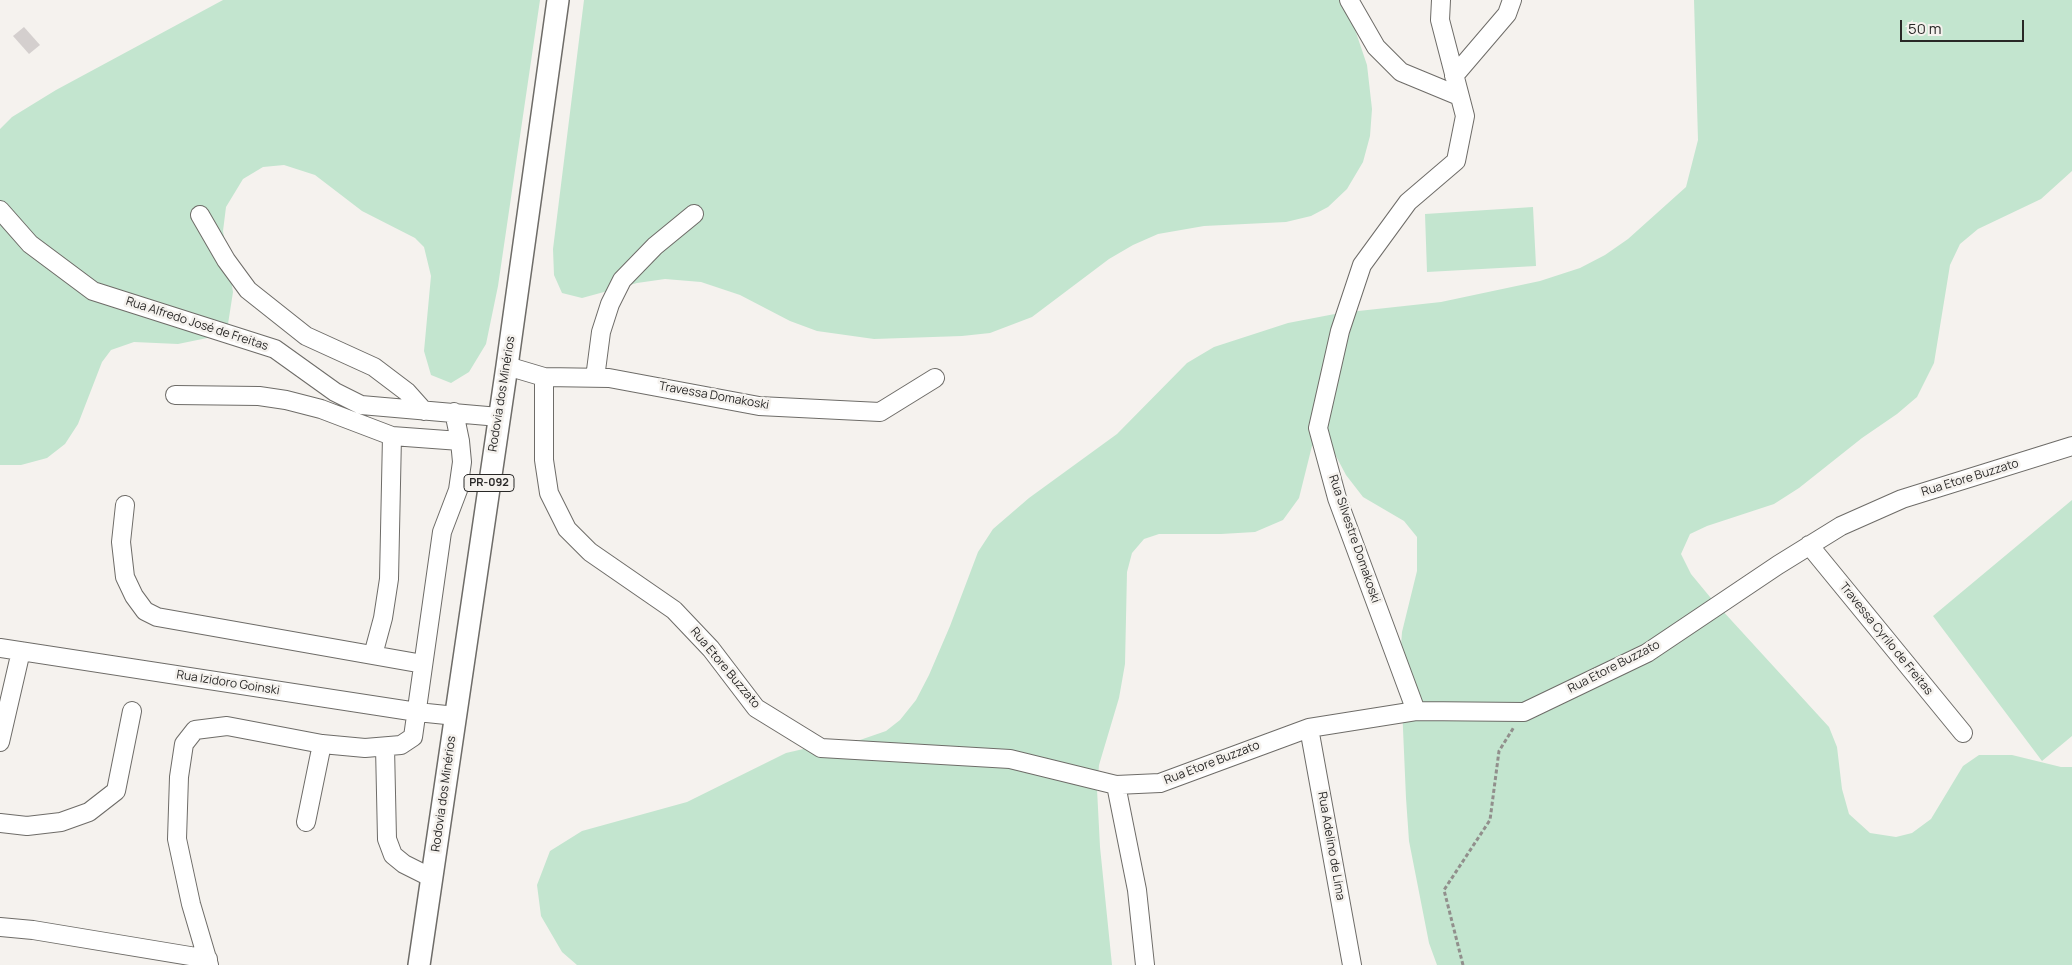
<!DOCTYPE html>
<meta charset="utf-8">
<style>
body{margin:0}
#map{position:relative;width:2072px;height:965px;overflow:hidden;background:#f5f2ee;font-family:Manrope,sans-serif}
canvas{display:block}
.scale{position:absolute;left:1900px;top:20px;width:124px;height:22px;box-sizing:border-box;border:2px solid #292827;border-top:0;padding-left:6px;font-size:15px;line-height:18px;white-space:nowrap;color:#292827;-webkit-text-stroke:4px #f5f2ee;paint-order:stroke}
</style>
<div id="map">
<canvas width="2072" height="965"></canvas>
<div class="scale">50 m</div>
</div>
<script>
const g = document.querySelector('canvas').getContext('2d');
g.lineJoin = 'round';
function fillPath(path, color) {
  g.fillStyle = color;
  g.fill(path, 'evenodd');
}
function toPath(rows) {
  const path = new Path2D();
  for (const r of rows) {
    path.moveTo(r[0], r[1]);
    for (let i = 2; i < r.length; i += 2) path.lineTo(r[i], r[i + 1]);
  }
  return path;
}
function stroke(path, color, width, dash) {
  g.strokeStyle = color;
  g.lineWidth = width;
  g.lineCap = dash ? 'butt' : 'round';
  g.setLineDash(dash || []);
  g.stroke(path);
}
function drawText(font, color, halo, rows, align = 'center') {
  g.font = font + ' Manrope,sans-serif';
  g.lineWidth = 5;
  g.setLineDash([]);
  g.textBaseline = 'middle';
  g.strokeStyle = halo;
  g.fillStyle = color;
  for (const [text, x, y, turn = 0] of rows) {
    g.save();
    g.translate(x, y);
    g.rotate((+turn || 0) * Math.PI / 180);
    g.textAlign = isNaN(turn) ? turn : align;
    if (halo) g.strokeText(text, 0, 0);
    g.fillText(text, 0, 0);
    g.restore();
  }
}
const green = toPath([
 [223,0,540,0,498,286,486,344,469,372,451,383,431,375,424,351,431,276,424,247,415,238,362,211,315,175,284,165,263,167,243,179,226,207,223,231,233,292,228,324,212,337,178,344,134,342,111,350,102,362,78,424,65,444,47,458,21,465,0,465,0,129,12,117,56,90],
 [584,0,1345,0,1367,65,1372,109,1370,136,1363,162,1347,189,1328,207,1311,216,1286,222,1204,226,1158,234,1133,245,1109,259,1032,317,990,333,962,336,874,339,817,331,790,321,740,295,701,282,665,279,637,283,582,298,562,293,554,275,553,249],
 [1694,0,2072,0,2072,171,2041,199,1978,229,1960,244,1950,265,1934,363,1917,397,1897,414,1862,438,1799,488,1774,504,1707,526,1690,534,1681,554,1691,574,1710,597,1829,727,1837,747,1842,789,1849,814,1870,833,1896,837,1912,833,1931,819,1963,766,1979,755,2012,755,2061,767,2072,767,2072,965,1437,965,1429,943,1409,841,1406,798,1400,660,1402,632,1417,571,1417,537,1404,521,1363,497,1346,475,1328,441,1312,446,1299,498,1283,520,1255,532,1221,534,1159,534,1144,539,1132,553,1127,572,1125,664,1119,698,1099,765,1097,789,1100,847,1112,965,577,965,562,952,541,916,537,885,550,851,582,831,687,802,786,753,812,747,860,740,886,731,900,720,916,700,929,675,950,626,978,552,993,529,1029,498,1117,434,1187,363,1214,347,1288,323,1340,313,1441,302,1540,281,1580,268,1605,255,1628,239,1686,187,1698,140],
 [1533,207,1536,266,1427,272,1425,214],
 [2072,500,2072,736,2042,761,1933,616]
]);
const building = toPath([
 [24,27,40,45,29,54,13,36]
]);
const path = toPath([
 [1463,965,1444,890,1490,820,1499,751,1514,727]
]);
const minor = toPath([
 [1349,0,1376,47,1401,72,1459,96],
 [1454,76,1507,14,1512,0],
 [0,210,30,244,93,291,275,349,335,392,361,405,499,417],
 [200,215,226,260,248,290,306,336,374,367,407,392,424,411],
 [507,366,544,377,544,460,549,493,567,529,590,552,674,610,711,649,756,708,821,748,1010,759,1116,785,1160,783,1309,728,1416,711,1524,712,1647,653,1778,565,1841,526,1902,499,2072,446],
 [544,377,609,378,759,406,880,412,935,378],
 [595,378,601,332,610,304,622,280,655,246,694,214],
 [175,395,259,396,286,400,321,409,392,436,460,441],
 [125,505,121,542,125,577,134,596,145,611,157,617,423,664],
 [1809,545,1963,733],
 [0,648,417,712,456,716],
 [373,655,383,618,389,579,392,436],
 [1416,711,1337,498,1318,428,1340,331,1362,265,1408,202,1456,161,1465,116,1440,20,1441,0],
 [1309,728,1352,965],
 [0,742,21,651],
 [385,747,387,839,393,855,404,864,432,878],
 [1116,785,1137,890,1145,965],
 [306,822,322,744],
 [0,823,27,826,61,822,89,812,116,791,132,711],
 [0,927,33,930,208,959],
 [209,965,191,904,177,839,179,777,184,744,195,730,227,726,322,744,365,748,401,745,413,737,442,532,458,490,462,462,460,441,454,412]
]);
const major = toPath([
 [419,965,507,366,558,0]
]);
const shields = [
 [489,483,50]
];
const shieldNames = [
 ["PR-092",489,483]
];
const streetNames = [
 ["Rua Alfredo José de Freitas",197,324,18],
 ["Rodovia dos Minérios",502,394,-81],
 ["Travessa Domakoski",714,396,10],
 ["Rua Etore Buzzato",1970,478,-17],
 ["Rua Silvestre Domakoski",1354,539,71],
 ["Travessa Cyrilo de Freitas",1886,639,51],
 ["Rua Etore Buzzato",1614,667,-27],
 ["Rua Etore Buzzato",725,668,50],
 ["Rua Izidoro Goinski",228,683,9],
 ["Rua Etore Buzzato",1212,763,-21],
 ["Rodovia dos Minérios",444,794,-82],
 ["Rua Adelino de Lima",1331,846,80]
];
fillPath(green, '#c3e5cf');
fillPath(building, '#d4cfce');
stroke(minor, '#6e6c68', 20);
stroke(major, '#6e6c68', 24);
stroke(path, '#918f8c', 3, [4, 2.5]);
stroke(minor, '#fff', 18);
stroke(major, '#fff', 21);
for (const [x, y, w] of shields) {
  const box = new Path2D();
  box.roundRect(x - w / 2, y - 8.5, w, 17, 4);
  g.fillStyle = '#f5f2ee';
  g.fill(box);
  stroke(box, '#292827', 1);
}
drawText('bold 11px', '#292827', null, shieldNames);
drawText('12px', '#292827', '#f5f2ee', streetNames);
</script>
